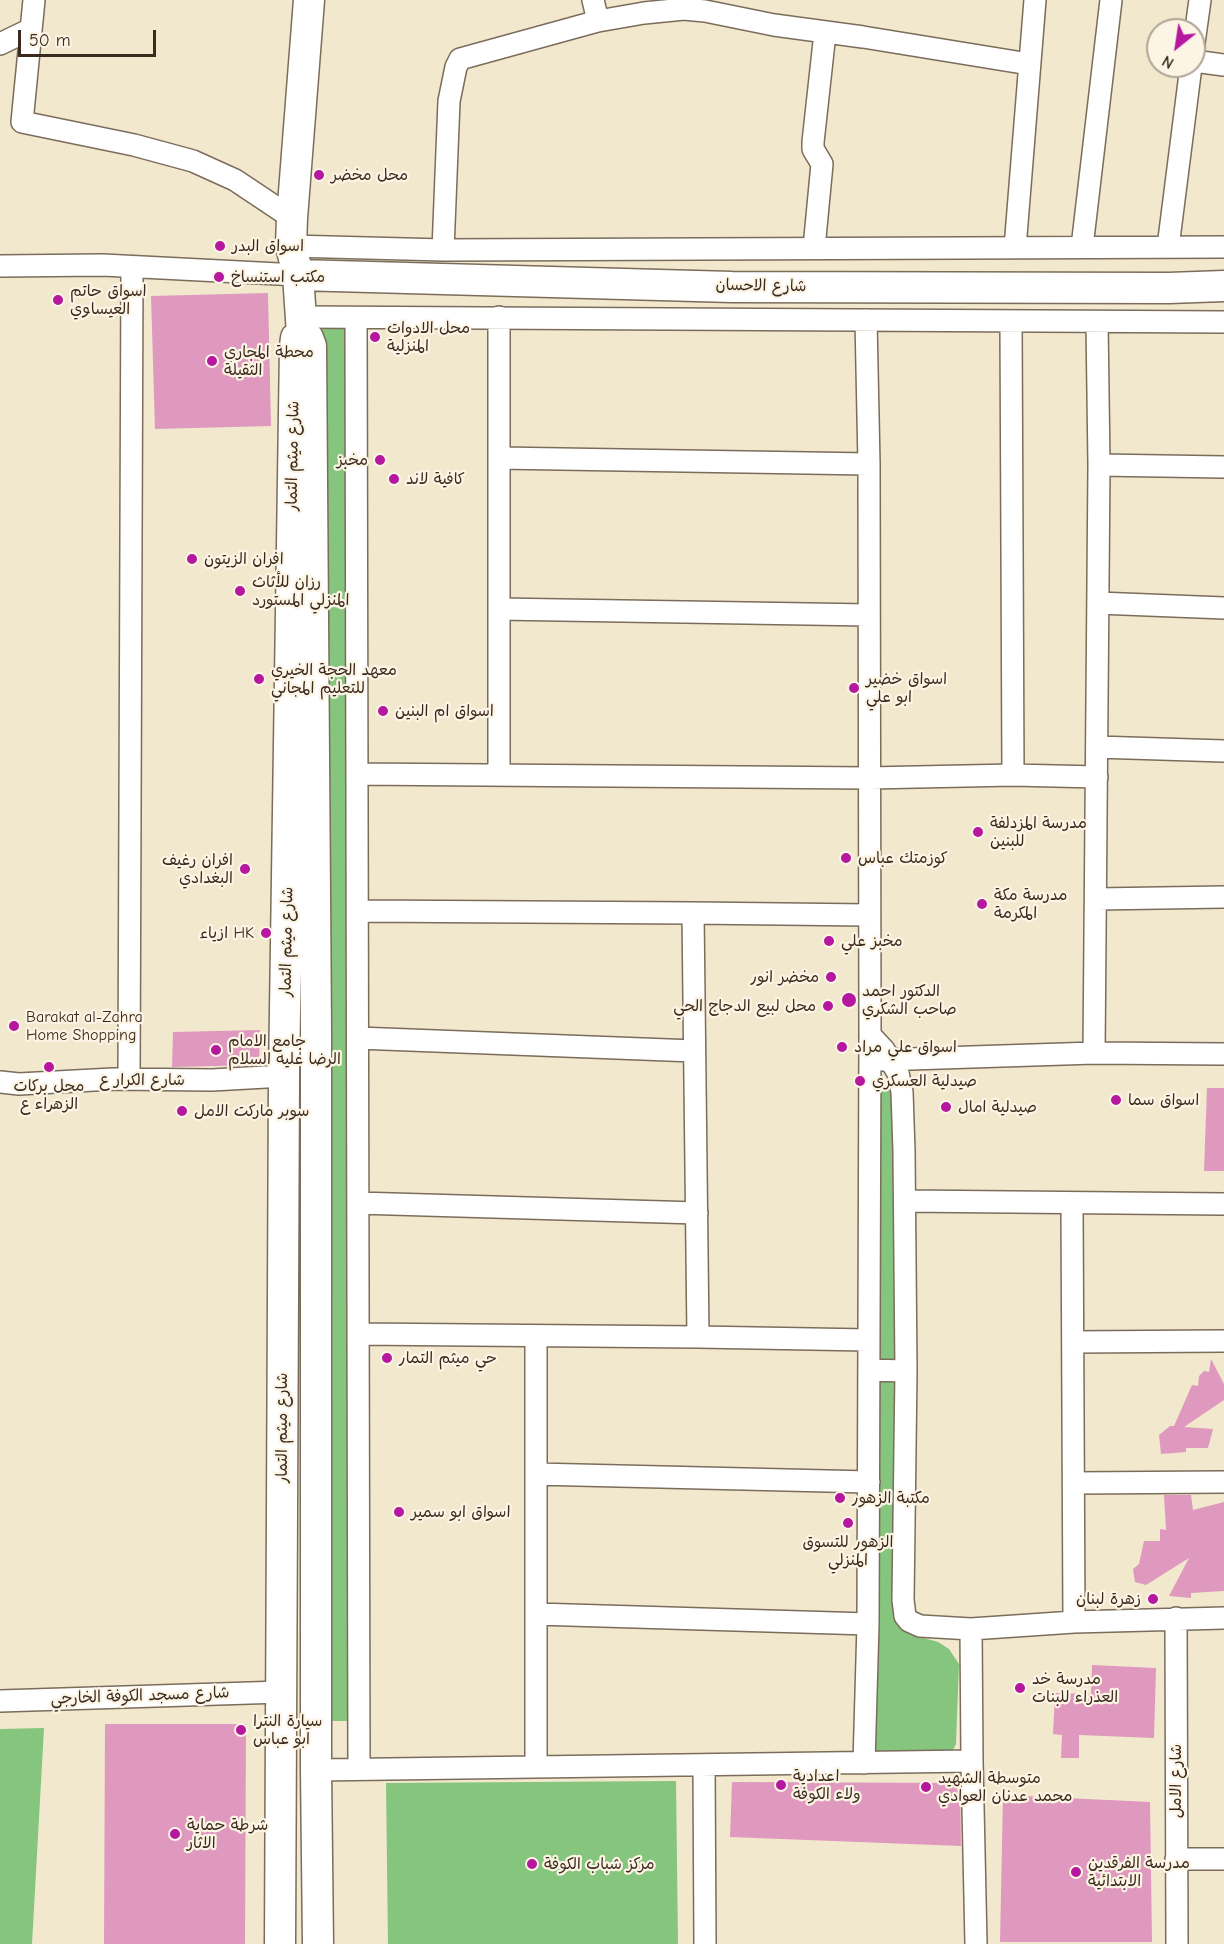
<!DOCTYPE html>
<meta charset="utf-8">
<style>
body{margin:0}
#map{position:relative;width:1224px;height:1944px;overflow:hidden;background:#f1e8cd;font-family:"Comic Neue",sans-serif}
canvas{display:block}
.north{position:absolute;left:1146px;top:18px;width:60px;height:60px;box-sizing:border-box;background:#fcf5e5;border:2px solid #afa495;border-radius:50%;rotate:210deg;font-size:16px;font-weight:700;line-height:24px;text-align:center;color:#3b2a1e}
.north::after{content:'';display:block;margin:auto;width:21px;height:27px;background:#b5179e;clip-path:polygon(50% 0,100% 100%,50% 72%,0 100%)}
.scale{position:absolute;left:18px;top:30px;width:138px;height:27px;box-sizing:border-box;border:3px solid #3b2a1e;border-top:0;padding-left:8px;font-size:18px;line-height:21px;white-space:nowrap;color:#3b2a1e;-webkit-text-stroke:4px #fcf5e5;paint-order:stroke}
</style>
<div id="map">
<canvas width="1224" height="1944"></canvas>
<div class="north">N</div>
<div class="scale">50 m</div>
</div>
<script>
const g = document.querySelector('canvas').getContext('2d');
g.lineJoin = 'round';
function fillPath(path, color) {
  g.fillStyle = color;
  g.fill(path, 'evenodd');
}
function toPath(rows) {
  const path = new Path2D();
  for (const r of rows) {
    path.moveTo(r[0], r[1]);
    for (let i = 2; i < r.length; i += 2) path.lineTo(r[i], r[i + 1]);
  }
  return path;
}
function stroke(path, color, width, dash) {
  g.strokeStyle = color;
  g.lineWidth = width;
  g.lineCap = dash ? 'butt' : 'round';
  g.setLineDash(dash || []);
  g.stroke(path);
}
function drawText(font, color, halo, rows, align = 'center') {
  g.font = font + ' "Comic Neue","Playpen Sans Arabic",sans-serif';
  g.lineWidth = 4.5;
  g.setLineDash([]);
  g.textBaseline = 'middle';
  g.strokeStyle = halo;
  g.fillStyle = color;
  for (const [text, x, y, turn = 0] of rows) {
    g.save();
    g.translate(x, y);
    g.rotate((+turn || 0) * Math.PI / 180);
    g.textAlign = isNaN(turn) ? turn : align;
    if (halo) g.strokeText(text, 0, 0);
    g.fillText(text, 0, 0);
    g.restore();
  }
}
const green = toPath([
 [320,327,351,327,353,1721,322,1721],
 [874,1087,897,1087,899,1362,876,1362],
 [874,1380,900,1381,902,1628,909,1634,938,1642,949,1649,959,1664,956,1744,952,1752,877,1752,871,1745],
 [44,1728,32,1944,0,1944,0,1729],
 [676,1781,678,1944,388,1944,386,1783]
]);
const building = toPath([
 [268,293,271,426,155,429,151,296],
 [260,1030,259,1065,172,1067,173,1032],
 [1207,1088,1224,1088,1224,1171,1204,1171],
 [1211,1359,1224,1384,1224,1400,1184,1427,1213,1429,1208,1448,1186,1448,1186,1452,1161,1454,1159,1435,1170,1426,1174,1426,1192,1385,1198,1386,1199,1376,1204,1371,1209,1372],
 [1164,1495,1191,1495,1193,1510,1224,1502,1224,1591,1191,1593,1191,1598,1169,1596,1189,1558,1146,1585,1135,1582,1133,1569,1139,1564,1144,1541,1160,1541,1160,1529,1166,1530],
 [1092,1665,1156,1668,1154,1738,1079,1735,1079,1758,1061,1758,1062,1735,1053,1734,1055,1693,1091,1694],
 [105,1724,246,1724,245,1944,104,1944],
 [732,1782,960,1783,961,1846,730,1837],
 [1003,1795,1150,1802,1152,1942,1000,1942]
]);
const street = toPath([
 [34,0,22,122,134,145,193,161,235,180,292,218],
 [593,0,598,21],
 [1194,43,1200,0],
 [0,44,31,29],
 [1194,61,1224,65],
 [291,246,443,250,1224,247],
 [1082,247,1111,0],
 [1168,247,1191,66],
 [814,248,822,164,813,149,813,142,825,33],
 [1015,248,1035,0],
 [443,250,449,101,456,67,460,59,598,21,644,13,684,9,705,11,774,25,863,37,1029,64],
 [0,266,103,265,298,275],
 [300,317,1224,322],
 [499,317,499,775],
 [356,318,359,1769],
 [1011,321,1013,775],
 [499,458,869,464],
 [1099,465,1224,467],
 [1098,603,1224,608],
 [499,609,869,615],
 [1097,747,1224,751],
 [357,774,869,778,1013,775,1097,777],
 [1097,899,1224,897],
 [358,911,693,913],
 [870,1035,884,1050,898,1073,902,1092,904,1151,906,1371,903,1600,905,1616,909,1621,920,1626,971,1629,1074,1622,1224,1618],
 [358,1038,694,1051],
 [1094,1053,1099,465,1097,322],
 [880,1060,1094,1053,1224,1054],
 [129,1079,132,267],
 [0,1082,19,1084,113,1079,212,1080,284,1076],
 [905,1201,1224,1204],
 [358,1203,697,1213],
 [1072,1204,1074,1622],
 [358,1334,698,1337,868,1340],
 [536,1336,536,1767],
 [698,1337,693,913,869,915],
 [1073,1342,1224,1341],
 [869,1370,906,1371],
 [536,1474,869,1482],
 [1074,1483,1224,1482],
 [536,1614,868,1624],
 [1176,1618,1177,1944],
 [0,1701,281,1692],
 [972,1761,976,1944],
 [864,1763,868,1624,870,1035,869,464,866,320],
 [704,1765,705,1944],
 [316,1770,972,1761,971,1629],
 [1176,1859,1224,1859]
]);
const secondary = toPath([
 [298,275,732,287,1169,288,1224,286],
 [302,334,298,275,291,246,292,218,309,0],
 [280,1944,284,1076,295,346,296,338,302,334,308,338,311,346,316,1029,316,1770,318,1944]
]);
const markers = [
 [319,175,6,"#b5179e"],
 [220,246,6,"#b5179e"],
 [219,277,6,"#b5179e"],
 [58,300,6,"#b5179e"],
 [375,337,6,"#b5179e"],
 [212,361,6,"#b5179e"],
 [380,460,6,"#b5179e"],
 [394,479,6,"#b5179e"],
 [192,559,6,"#b5179e"],
 [240,591,6,"#b5179e"],
 [259,679,6,"#b5179e"],
 [854,688,6,"#b5179e"],
 [383,711,6,"#b5179e"],
 [978,832,6,"#b5179e"],
 [846,858,6,"#b5179e"],
 [245,869,6,"#b5179e"],
 [982,904,6,"#b5179e"],
 [266,933,6,"#b5179e"],
 [829,941,6,"#b5179e"],
 [831,977,6,"#b5179e"],
 [849,1000,8,"#b5179e"],
 [828,1006,6,"#b5179e"],
 [14,1026,6,"#b5179e"],
 [842,1047,6,"#b5179e"],
 [216,1050,6,"#b5179e"],
 [49,1067,6,"#b5179e"],
 [860,1081,6,"#b5179e"],
 [1116,1100,6,"#b5179e"],
 [946,1107,6,"#b5179e"],
 [182,1111,6,"#b5179e"],
 [387,1358,6,"#b5179e"],
 [840,1498,6,"#b5179e"],
 [399,1512,6,"#b5179e"],
 [848,1523,6,"#b5179e"],
 [1153,1599,6,"#b5179e"],
 [1020,1688,6,"#b5179e"],
 [241,1730,6,"#b5179e"],
 [781,1785,6,"#b5179e"],
 [926,1787,6,"#b5179e"],
 [175,1834,6,"#b5179e"],
 [532,1864,6,"#b5179e"],
 [1076,1872,6,"#b5179e"]
];
const poiNames = [
 ["محل مخضر",331,175],
 ["اسواق البدر",232,246],
 ["مكتب استنساخ",231,277],
 ["اسواق حاتم",70,291],
 ["العيساوي",70,309],
 ["محل الادوات",387,328],
 ["المنزلية",387,346],
 ["محطة المجاري",224,352],
 ["الثقيلة",224,370],
 ["مخبز",368,460,"right"],
 ["كافية لاند",406,479],
 ["افران الزيتون",204,559],
 ["رزان للأثاث",252,582],
 ["المنزلي المستورد",252,600],
 ["معهد الحجة الخيري",271,670],
 ["للتعليم المجاني",271,688],
 ["اسواق خضير",866,679],
 ["ابو علي",866,697],
 ["اسواق ام البنين",395,711],
 ["مدرسة المزدلفة",990,823],
 ["للبنين",990,841],
 ["كوزمتك عباس",858,858],
 ["افران رغيف",233,860,"right"],
 ["البغدادي",233,878,"right"],
 ["مدرسة مكة",994,895],
 ["المكرمة",994,913],
 ["ازياء HK",254,933,"right"],
 ["مخبز علي",841,941],
 ["مخضر انور",819,977,"right"],
 ["الدكتور احمد",862,991],
 ["صاحب الشكري",862,1009],
 ["محل لبيع الدجاج الحي",816,1006,"right"],
 ["Barakat al-Zahra",26,1017],
 ["Home Shopping",26,1035],
 ["جامع الامام",228,1041],
 ["الرضا عليه السلام",228,1059],
 ["اسواق علي مراد",854,1047],
 ["صيدلية العسكري",872,1081],
 ["محل بركات",49,1086,"center"],
 ["الزهراء ع",49,1104,"center"],
 ["اسواق سما",1128,1100],
 ["صيدلية امال",958,1107],
 ["سوبر ماركت الامل",194,1111],
 ["حي ميثم التمار",399,1358],
 ["مكتبة الزهور",852,1498],
 ["اسواق ابو سمير",411,1512],
 ["الزهور للتسوق",848,1542,"center"],
 ["المنزلي",848,1560,"center"],
 ["زهرة لبنان",1141,1599,"right"],
 ["مدرسة خد",1032,1679],
 ["العذراء للبنات",1032,1697],
 ["سيارة النترا",253,1721],
 ["ابو عباس",253,1739],
 ["اعدادية",793,1776],
 ["ولاء الكوفة",793,1794],
 ["متوسطة الشهيد",938,1778],
 ["محمد عدنان العوادي",938,1796],
 ["شرطة حماية",187,1825],
 ["الاثار",187,1843],
 ["مدرسة الفرقدين",1088,1863],
 ["الابتدائية",1088,1881],
 ["مركز شباب الكوفة",544,1864]
];
const streetNames = [
 ["شارع الاحسان",761,286,1],
 ["شارع ميثم التمار",293,456,-89],
 ["شارع ميثم التمار",287,942,-89],
 ["شارع الكرار ع",142,1080],
 ["شارع ميثم التمار",282,1428,-90],
 ["شارع مسجد الكوفة الخارجي",140,1696,-2],
 ["شارع الامل",1176,1781,-90]
];
fillPath(green, '#86c57d');
fillPath(building, '#df99be');
stroke(street, '#7b6c5b', 24);
stroke(secondary, '#7b6c5b', 33);
stroke(street, '#fff', 21);
stroke(secondary, '#fff', 30);
for (const [x, y, r, color] of markers) {
  const dot = new Path2D();
  dot.arc(x, y, r, 0, 2 * Math.PI);
  g.fillStyle = color;
  g.fill(dot);
  stroke(dot, '#fcf5e5', 2);
}
drawText('16px', '#3b2a1e', '#fcf5e5', poiNames, 'left');
drawText('16px', '#3b2a1e', '#fcf5e5', streetNames);
</script>
